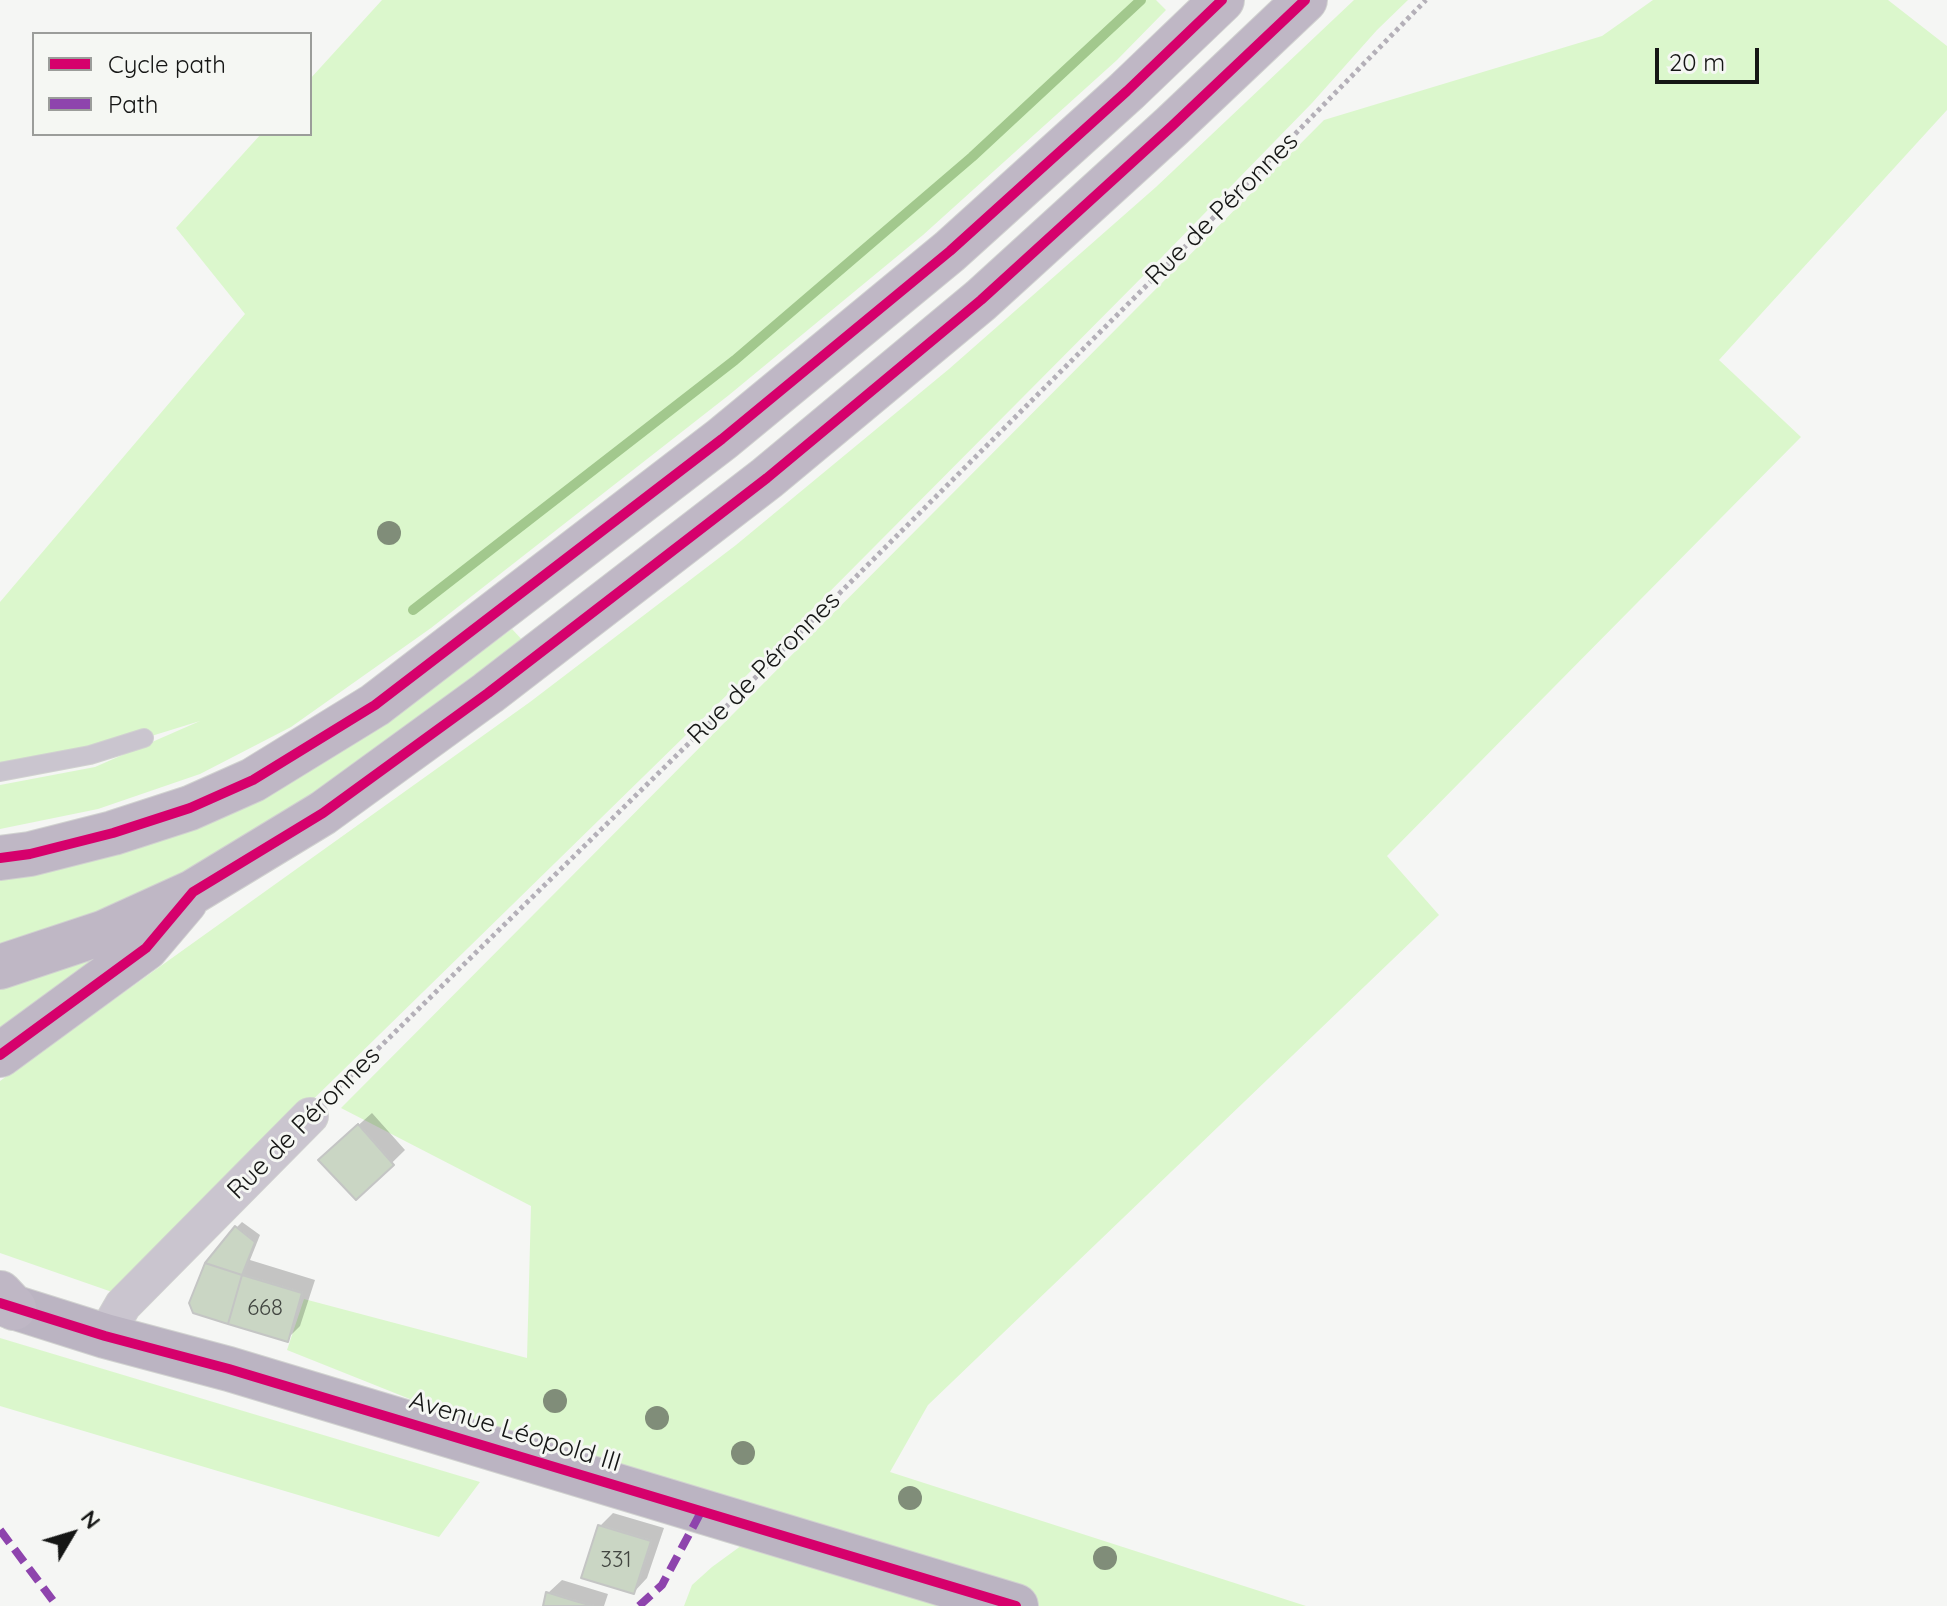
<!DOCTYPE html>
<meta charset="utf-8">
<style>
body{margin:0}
#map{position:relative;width:1947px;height:1606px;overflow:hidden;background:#f5f6f4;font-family:Quicksand,sans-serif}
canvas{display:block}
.legend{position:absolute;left:32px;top:32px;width:280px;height:104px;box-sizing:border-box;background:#f5f7f3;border:2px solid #9b9d9a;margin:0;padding:10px 14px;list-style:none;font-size:24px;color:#151615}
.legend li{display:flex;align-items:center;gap:16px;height:40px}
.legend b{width:40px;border:2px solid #9b9d9a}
.north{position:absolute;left:32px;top:1494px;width:80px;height:80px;-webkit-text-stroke:6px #f5f7f3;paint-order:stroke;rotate:52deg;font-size:22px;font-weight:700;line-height:32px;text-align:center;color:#151615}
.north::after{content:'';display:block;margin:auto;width:28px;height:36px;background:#151615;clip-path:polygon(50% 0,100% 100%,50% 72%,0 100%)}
.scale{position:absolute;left:1655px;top:48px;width:104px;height:36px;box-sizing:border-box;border:4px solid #151615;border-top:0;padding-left:10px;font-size:24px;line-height:28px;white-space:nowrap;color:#151615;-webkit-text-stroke:6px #f5f7f3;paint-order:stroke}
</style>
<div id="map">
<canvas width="1947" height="1606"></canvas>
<ul class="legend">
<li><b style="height:10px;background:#d6006c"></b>Cycle path</li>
<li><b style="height:10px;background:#8e44ad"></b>Path</li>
</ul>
<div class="north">N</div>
<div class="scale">20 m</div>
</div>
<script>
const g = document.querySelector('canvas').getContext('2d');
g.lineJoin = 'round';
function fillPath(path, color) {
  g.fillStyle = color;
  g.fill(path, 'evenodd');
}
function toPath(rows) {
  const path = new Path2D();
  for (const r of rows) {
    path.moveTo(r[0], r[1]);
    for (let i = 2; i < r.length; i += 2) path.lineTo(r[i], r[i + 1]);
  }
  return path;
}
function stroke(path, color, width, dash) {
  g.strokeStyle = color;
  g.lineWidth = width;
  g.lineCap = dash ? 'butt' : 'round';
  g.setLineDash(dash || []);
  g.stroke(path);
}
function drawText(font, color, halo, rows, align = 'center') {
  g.font = font + ' Quicksand,sans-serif';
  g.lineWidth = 6;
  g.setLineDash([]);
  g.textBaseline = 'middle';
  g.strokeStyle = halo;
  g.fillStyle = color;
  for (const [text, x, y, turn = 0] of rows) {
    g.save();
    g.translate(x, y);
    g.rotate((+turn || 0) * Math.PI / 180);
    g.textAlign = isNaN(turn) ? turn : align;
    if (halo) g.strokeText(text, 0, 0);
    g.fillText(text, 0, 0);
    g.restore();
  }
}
const green = toPath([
 [382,0,1156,0,1166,10,1117,60,923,235,729,395,431,628,291,727,200,774,98,809,0,829,0,785,95,767,200,721,90,755,0,772,0,602,245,314,176,228,261,134,310,134,310,79],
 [1354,0,1408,0,1377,30,1312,103,1163,256,732,690,115,1293,0,1253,0,1081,530,702,736,545,949,369,1156,187],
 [1653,0,1888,0,1947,46,1947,110,1719,360,1801,437,1387,856,1439,915,928,1405,890,1472,1306,1606,684,1606,692,1585,712,1567,760,1532,663,1500,287,1350,304,1299,527,1358,531,1206,341,1108,1324,120,1602,36],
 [512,629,525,643,354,769,145,897,0,947,0,877,267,796,356,743],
 [143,939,0,1042,0,989],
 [0,1338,480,1482,439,1537,0,1406]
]);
const shadow = toPath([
 [372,1113,405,1150,357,1197,334,1147],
 [242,1222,260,1235,250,1260,315,1280,300,1326,287,1339,194,1312,236,1228],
 [613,1513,664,1528,647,1578,634,1592,600,1526],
 [562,1580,608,1594,604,1606,545,1606,548,1593]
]);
const stream = toPath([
 [413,610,735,360,972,157,1141,0]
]);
const building = toPath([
 [358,1124,394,1165,356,1200,318,1160,358,1124],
 [235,1226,255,1242,242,1275,205,1263,235,1226],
 [205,1263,242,1275,228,1324,193,1313,189,1303,205,1263],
 [242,1275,302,1293,288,1342,228,1324,242,1275],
 [598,1525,651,1541,634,1594,581,1578,598,1525],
 [546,1592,575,1601,593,1606,543,1606,546,1592]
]);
const path = toPath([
 [332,1094,737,696,1170,262,1426,0]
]);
const lane = toPath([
 [0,772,90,755,144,738]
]);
const street = toPath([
 [105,1336,123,1305,310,1116]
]);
const primary = toPath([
 [0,1303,105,1336,229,1369,1016,1606]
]);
const highway = toPath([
 [0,858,30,854,113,833,190,808,253,780,375,705,722,439,950,251,1127,91,1222,0],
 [0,967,105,932,193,892,323,813,488,693,767,478,981,300,1172,126,1305,0],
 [0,1055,146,948,185,902],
 [0,1293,14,1308]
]);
const quiet = toPath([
 [0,1530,57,1606],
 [639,1606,662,1585,702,1510]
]);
const cycleway = toPath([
 [0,858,30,854,113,833,190,808,253,780,375,705,722,439,950,251,1127,91,1222,0],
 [0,1055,146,948,193,892,323,813,488,693,767,478,981,300,1172,126,1305,0],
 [0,1303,105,1336,229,1369,1016,1606]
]);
const trees = [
 [389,533],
 [555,1401],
 [657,1418],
 [743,1453],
 [910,1498],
 [1105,1558]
];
const numberNames = [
 ["668",265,1308],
 ["331",616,1560]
];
const streetNames = [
 ["Rue de Péronnes",1222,209,-45],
 ["Rue de Péronnes",764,668,-45],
 ["Rue de Péronnes",304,1123,-45],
 ["Avenue Léopold III",515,1432,17]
];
fillPath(green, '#dbf7cc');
fillPath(shadow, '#0003');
stroke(stream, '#a2c88d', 10);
fillPath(building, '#cad6c4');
stroke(building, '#c4c5c4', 2);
stroke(lane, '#d1d2d0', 20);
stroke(street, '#d1d2d0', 38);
stroke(primary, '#d1d2d0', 46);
stroke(highway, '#d1d2d0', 46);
stroke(path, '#b4b0b8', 5, [4, 4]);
stroke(lane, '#cac5cf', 18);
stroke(street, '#cac5cf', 36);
stroke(primary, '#bbb4c2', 44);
stroke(highway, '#bfb7c5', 44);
stroke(quiet, '#8e44ad', 8, [16, 8]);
stroke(cycleway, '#d6006c', 10);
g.fillStyle = '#808d79';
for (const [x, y] of trees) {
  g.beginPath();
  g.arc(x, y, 12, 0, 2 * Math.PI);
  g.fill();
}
drawText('22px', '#424641', null, numberNames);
drawText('26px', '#151615', '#f5f7f3', streetNames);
</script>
